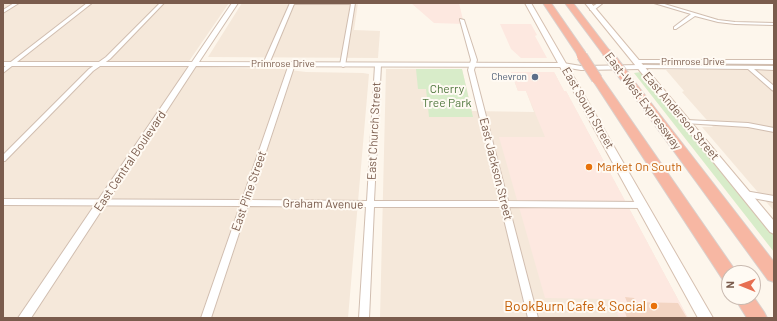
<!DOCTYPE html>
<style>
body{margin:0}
#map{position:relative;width:777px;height:321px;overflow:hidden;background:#fdf6ec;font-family:Barlow,sans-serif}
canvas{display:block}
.frame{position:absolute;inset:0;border:4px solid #7a5c4d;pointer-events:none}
.north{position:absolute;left:721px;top:265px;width:40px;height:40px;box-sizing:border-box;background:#fffaf3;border:1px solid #cabbb1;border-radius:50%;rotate:271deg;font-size:11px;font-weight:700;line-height:16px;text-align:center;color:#7a5c4d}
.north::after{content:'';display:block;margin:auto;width:14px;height:18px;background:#e76f51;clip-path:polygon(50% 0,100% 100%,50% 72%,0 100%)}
</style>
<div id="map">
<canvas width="777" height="321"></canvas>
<div class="frame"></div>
<div class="north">N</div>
</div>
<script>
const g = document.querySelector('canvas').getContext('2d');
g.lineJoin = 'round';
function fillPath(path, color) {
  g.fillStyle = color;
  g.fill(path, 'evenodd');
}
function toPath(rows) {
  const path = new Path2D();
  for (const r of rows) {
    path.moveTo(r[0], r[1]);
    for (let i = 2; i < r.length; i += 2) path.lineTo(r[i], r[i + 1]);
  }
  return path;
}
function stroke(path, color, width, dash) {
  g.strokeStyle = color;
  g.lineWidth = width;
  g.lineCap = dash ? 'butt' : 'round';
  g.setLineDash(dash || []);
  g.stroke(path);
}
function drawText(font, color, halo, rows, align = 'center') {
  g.font = font + ' Barlow,sans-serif';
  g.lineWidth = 4;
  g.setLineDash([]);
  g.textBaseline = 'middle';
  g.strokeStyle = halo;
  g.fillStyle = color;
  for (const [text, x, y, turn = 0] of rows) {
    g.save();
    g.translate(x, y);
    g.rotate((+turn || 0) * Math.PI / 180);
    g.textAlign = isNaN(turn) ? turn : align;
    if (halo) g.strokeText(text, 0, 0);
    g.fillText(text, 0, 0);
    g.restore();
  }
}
const residential = toPath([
 [3,3,229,3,185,67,282,69,306,72,363,73,369,74,348,318,3,318],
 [242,3,358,3,354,30,380,31,378,58,208,57],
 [386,69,462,69,472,111,534,112,526,91,518,91,511,72,554,72,564,91,566,91,688,318,380,318],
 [666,70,774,70,774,211,702,127,713,127,682,92,684,91]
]);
const commercial = toPath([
 [411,3,459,3,464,24,434,23],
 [500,24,531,24,537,35,535,36,547,58,521,58,511,49],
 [511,72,554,72,564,91,566,91,688,318,619,318,611,299,545,298,499,137,545,137,526,91,518,91]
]);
const green = toPath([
 [416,69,462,69,473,117,429,117,426,89,418,89],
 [641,72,774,235,774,252,634,73]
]);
const building = toPath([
 [625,297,634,298,636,302,678,303,687,318,627,318,624,309,630,309]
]);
const minor = toPath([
 [14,3,19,3,3,13,3,10,14,3],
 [87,3,92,3,3,73,3,68,87,3],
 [160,3,164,3,110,59,93,71,5,161,3,161,3,155,89,69,106,57,160,3],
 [290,3,355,3,345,66,343,67,340,65,351,4,294,4,269,64,266,66,264,65,263,64,290,3],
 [598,3,603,3,594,10,590,10,590,8,598,3],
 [654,3,661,3,718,20,735,22,774,23,774,25,735,24,718,22,695,16,676,29,674,29,674,27,691,14,654,3],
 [460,19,464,20,477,60,474,70,508,201,643,202,646,203,647,205,646,207,643,208,509,207,538,318,528,318,501,207,374,207,369,318,359,318,366,207,248,206,211,318,201,318,240,206,3,205,3,199,242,200,289,64,292,62,295,64,250,200,367,201,375,65,378,63,381,65,374,201,500,201,468,70,471,60,460,20,460,19],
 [636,60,774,60,774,64,634,63,633,62,636,60],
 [641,65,774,66,774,70,754,69,774,86,774,91,772,90,748,69,639,68,639,66,641,65],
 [686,120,748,123,774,128,774,132,748,127,684,123,683,122,686,120],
 [745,191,774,196,774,202,742,196,741,194,742,192,745,191]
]);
const tertiary = toPath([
 [232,3,238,3,199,62,563,63,581,66,641,65,644,67,641,69,581,70,563,67,196,66,31,318,18,318,189,66,3,66,3,62,192,62,232,3]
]);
const secondary = toPath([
 [525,3,531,3,713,318,698,318,525,3],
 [585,3,591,3,774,221,774,234,770,232,585,3]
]);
const motorway = toPath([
 [543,3,551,3,585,52,583,54,577,54,543,3],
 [565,3,573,3,609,50,611,52,609,54,603,54,565,3],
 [626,75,630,76,774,262,774,282,768,280,622,80,621,78,626,75],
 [597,76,601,77,735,270,736,273,729,273,729,282,723,280,592,79,597,76],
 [753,296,764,312,767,318,747,318,734,297,753,296]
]);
const motorwayBridgeFar1 = toPath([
 [580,52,583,57],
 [606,52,610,57]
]);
const motorwayBridge = toPath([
 [582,56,597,79],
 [609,56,626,78]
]);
const markers = [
 [535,77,4,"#5c6f8a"],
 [589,167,4,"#e8710a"],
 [654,306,4,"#e8710a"]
];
const farStreetnames = [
 ["Primrose Drive",693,62],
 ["Primrose Drive",283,64]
];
const farServicenames = [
 ["Chevron",527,77]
];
const parkNames = [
 ["Cherry",447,89],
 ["Tree Park",447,103]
];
const streetNames = [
 ["East-West Expressway",643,101,53],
 ["East South Street",588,108,60],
 ["East Anderson Street",681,116,50],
 ["East Church Street",374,131,-87],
 ["East Central Boulevard",130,161,-56],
 ["East Jackson Street",496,169,76],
 ["East Pine Street",249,191,-71],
 ["Graham Avenue",323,204,1]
];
const foodNames = [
 ["Market On South",597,167]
];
const nearFoodnames = [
 ["BookBurn Cafe & Social",646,306]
];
fillPath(residential, '#f5e8da');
fillPath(commercial, '#fde8e0');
fillPath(green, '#d8ecc9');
fillPath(building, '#f3d5c3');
stroke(minor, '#d1beb0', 2);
stroke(tertiary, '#d1beb0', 2);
stroke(secondary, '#d6c0b0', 2);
stroke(motorway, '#dad1cd', 2);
fillPath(minor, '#fff');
fillPath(tertiary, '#fff');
fillPath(secondary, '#fff');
fillPath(motorway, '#f7b7a3');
stroke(motorwayBridgeFar1, '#dad1cd', 10, []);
stroke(motorwayBridge, '#dad1cd', 12, []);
stroke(motorwayBridgeFar1, '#f7b7a3', 8);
stroke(motorwayBridge, '#f7b7a3', 10);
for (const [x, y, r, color] of markers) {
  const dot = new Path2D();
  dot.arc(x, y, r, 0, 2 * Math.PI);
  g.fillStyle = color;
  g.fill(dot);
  stroke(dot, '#fffaf3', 1.5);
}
drawText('10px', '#7a5c4d', '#fffaf3', farStreetnames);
drawText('10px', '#4e5e75', '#fffaf3', farServicenames, 'right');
drawText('12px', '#537a41', '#fffaf3', parkNames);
drawText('12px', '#7a5c4d', '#fffaf3', streetNames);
drawText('12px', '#c56008', '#fffaf3', foodNames, 'left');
drawText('14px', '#c56008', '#fffaf3', nearFoodnames, 'right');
</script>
